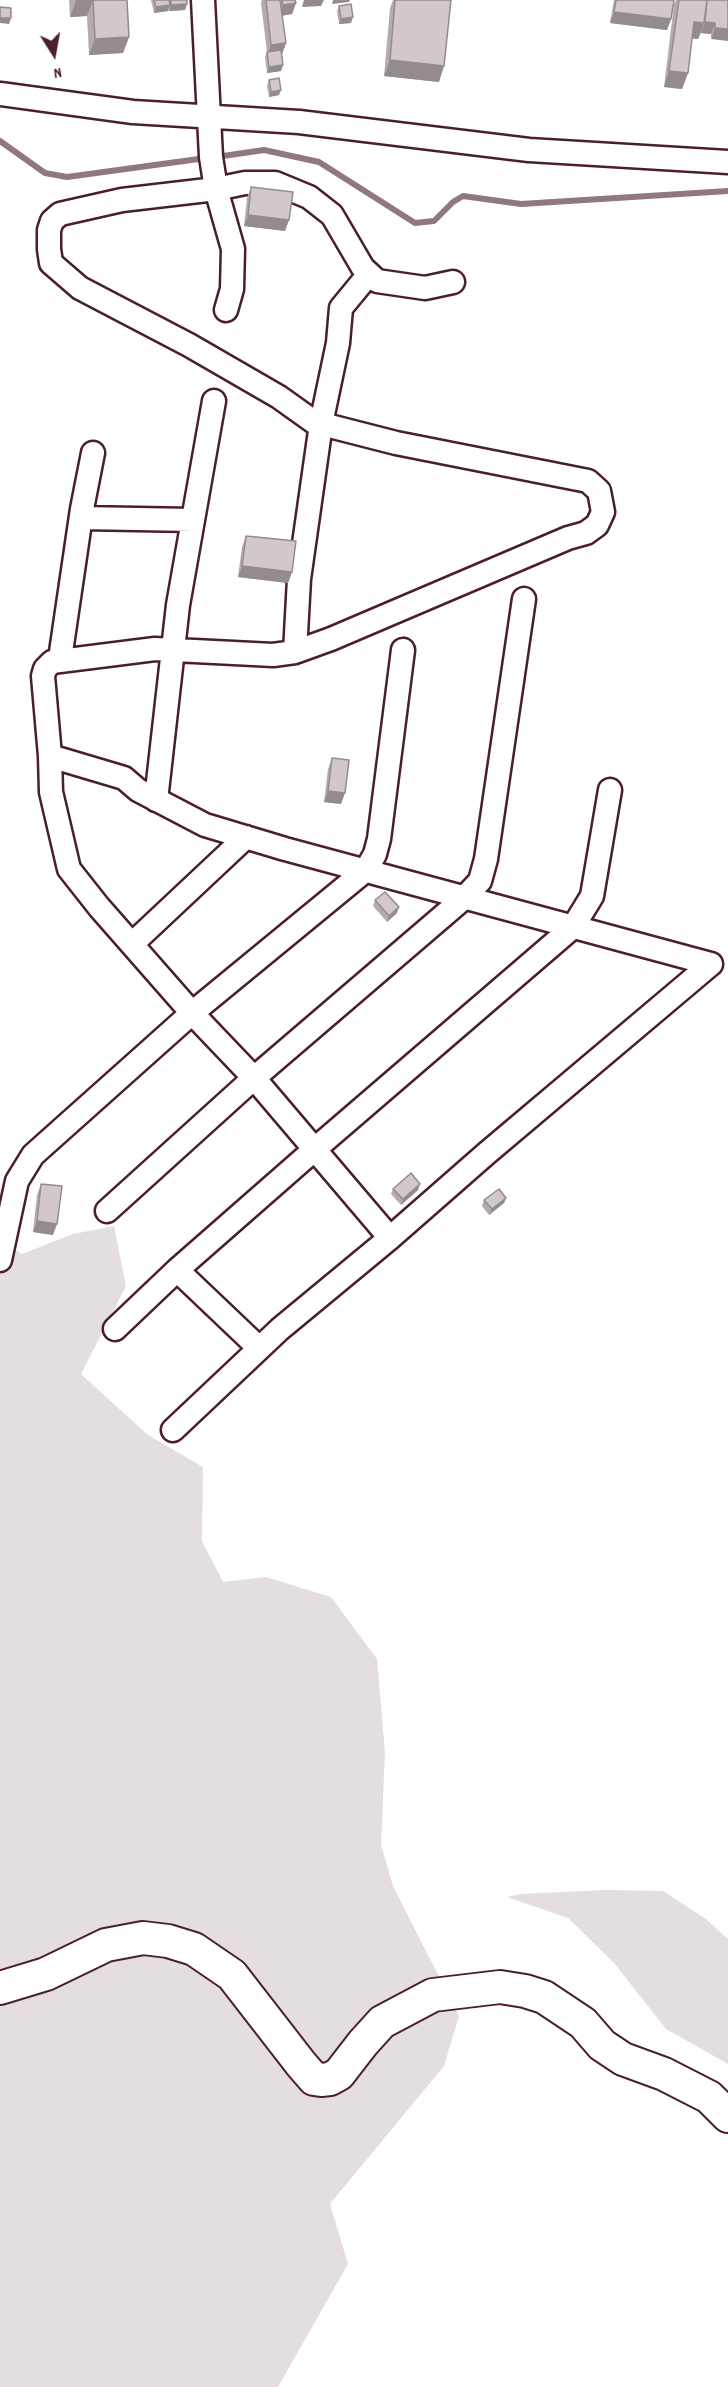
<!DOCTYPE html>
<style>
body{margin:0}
#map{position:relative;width:728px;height:2387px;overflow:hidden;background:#fff;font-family:Dekko,sans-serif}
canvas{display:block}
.north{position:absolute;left:24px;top:24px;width:60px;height:60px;-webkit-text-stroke:4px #fff;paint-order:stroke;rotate:169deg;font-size:16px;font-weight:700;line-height:24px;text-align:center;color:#4a1f2b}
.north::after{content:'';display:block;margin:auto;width:21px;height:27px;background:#4a1f2b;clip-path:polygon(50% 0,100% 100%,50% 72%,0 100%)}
</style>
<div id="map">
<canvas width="728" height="2387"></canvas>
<div class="north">N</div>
</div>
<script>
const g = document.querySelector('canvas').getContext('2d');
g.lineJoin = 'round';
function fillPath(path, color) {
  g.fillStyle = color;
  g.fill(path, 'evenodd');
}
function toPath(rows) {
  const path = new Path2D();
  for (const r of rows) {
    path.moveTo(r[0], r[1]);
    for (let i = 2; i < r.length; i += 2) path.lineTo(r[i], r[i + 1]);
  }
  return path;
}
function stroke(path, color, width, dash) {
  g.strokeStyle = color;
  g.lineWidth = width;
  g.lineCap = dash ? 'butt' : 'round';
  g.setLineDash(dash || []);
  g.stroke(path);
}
const green = toPath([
 [114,1226,126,1286,81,1374,148,1435,203,1467,202,1541,223,1582,266,1577,331,1597,377,1659,385,1752,381,1845,393,1886,459,2016,444,2066,330,2204,348,2264,278,2387,0,2387,0,1240,22,1254,73,1234],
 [606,1890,663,1891,706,1919,728,1939,728,2064,666,2029,614,1963,568,1918,507,1897,521,1894]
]);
const stream = toPath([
 [0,141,45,173,67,177,206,158],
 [216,157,264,150,319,162,415,223,434,221,453,202,463,196,521,204,728,191]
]);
const street = toPath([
 [203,0,211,157,216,189,122,200,60,214,52,221,49,230,49,249,51,263,80,288,189,345,279,397,314,422,396,443,588,481,599,491,603,512,597,525,586,533,568,538,331,639,295,652,273,655,155,649,52,662,45,669,43,676,50,756,124,778,138,790,205,825,285,849,711,964],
 [0,94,133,112,299,122,529,150,728,162],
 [226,310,232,289,233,249,216,189,245,183,275,183,309,197,332,215,363,268,377,281,425,288,453,282],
 [81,518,193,520],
 [295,652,299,579,321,424,338,343,341,308,369,274],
 [60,659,82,509,93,453],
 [50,756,51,792,69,869,99,907,192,1013,254,1078,390,1238,280,1329,173,1430],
 [156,800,178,605,214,401],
 [132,944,246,837],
 [107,1211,254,1078,464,898,480,881,486,859,524,599],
 [390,1238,487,1153,711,964],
 [0,1260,17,1181,33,1155,192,1013,366,870,375,854,379,839,403,650],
 [115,1329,177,1270],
 [259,1348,177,1270,315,1149,573,927,592,896,610,790]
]);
const secondary = toPath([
 [0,1988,46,1974,106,1945,143,1938,168,1941,194,1949,232,1975,301,2064,314,2079,321,2080,330,2079,339,2074,363,2043,382,2022,433,1995,500,1987,525,1991,544,1997,583,2023,602,2045,623,2059,664,2074,709,2097,728,2116]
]);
const wall = toPath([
 [69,0,127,0,129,37,123,53,89,55,87,16,70,17],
 [151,0,187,0,187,4,185,10,169,11,169,8,168,11,154,13],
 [262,0,295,0,296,3,292,14,282,16,286,43,282,54,283,65,281,71,267,73,265,57,267,52,261,3],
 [393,0,451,0,439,82,384,76,390,8],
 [614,0,674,0,671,19,667,30,610,23],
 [676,0,728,0,711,39,711,34,701,33,698,39,692,38,688,73,682,89,664,87,674,4],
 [339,6,351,23,339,24,337,11],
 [269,80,279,95,269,97,267,86],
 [251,187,285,231,244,226,247,198],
 [246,536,292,572,288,583,238,577,242,547],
 [332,758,341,804,324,802,328,769],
 [375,900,397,913,387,922,373,906],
 [41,1184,53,1235,33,1232,37,1195],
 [393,1189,418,1190,401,1205,391,1194],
 [506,1198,504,1203,489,1215,482,1206,484,1200]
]);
const shadedWall = toPath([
 [93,0,87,16,70,17,76,1],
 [304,0,324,0,321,6,302,7],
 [333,0,350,0,349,2,332,4],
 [296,3,292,14,279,16,283,5],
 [187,4,185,10,169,11,171,5],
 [170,5,168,11,154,13,156,7],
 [614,12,671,19,667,30,610,23],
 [353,17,351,23,339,24,341,19],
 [0,18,11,18,9,24,0,23],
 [694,22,704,23,698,39,689,38],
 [705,22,715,23,711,34,701,33],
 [715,28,728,29,728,41,711,39],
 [129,37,123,53,89,55,95,39],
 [286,43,282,54,267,56,271,45],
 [390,60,444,66,439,82,384,76],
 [283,65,281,71,267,73,269,67],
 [669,71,688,73,682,89,664,87],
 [281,90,279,95,269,97,271,92],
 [248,215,289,220,285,231,244,226],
 [242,566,292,572,288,583,238,577],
 [328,791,345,793,341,804,324,802],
 [399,907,397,913,387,922,389,916],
 [420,1184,418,1190,401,1205,403,1199],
 [506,1198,504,1203,489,1215,492,1209],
 [37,1221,57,1224,53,1235,33,1232]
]);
const building = toPath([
 [76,0,127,0,129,37,95,39,93,0,76,1,76,0],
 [154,0,169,0,170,5,156,7,154,0],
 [171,0,187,0,187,4,171,5,171,0],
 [266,0,280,0,286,43,271,45,266,0],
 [282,0,295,0,296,3,283,5,282,0],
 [395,0,451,0,444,66,390,60,395,0],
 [616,0,674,0,671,19,614,12,616,0],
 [679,0,707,0,704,23,694,22,688,73,669,71,679,0],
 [707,0,728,0,728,29,715,28,715,23,705,22,707,0],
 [351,4,353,17,341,19,339,6,351,4],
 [0,7,11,8,11,18,0,18,0,7],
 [281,50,283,65,269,67,267,52,281,50],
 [279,78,281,90,271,92,269,80,279,78],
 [251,187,293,192,289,220,248,215,251,187],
 [246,536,296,541,292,572,242,566,246,536],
 [332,758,349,760,345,793,328,791,332,758],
 [385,892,399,907,389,916,375,900,385,892],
 [411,1173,420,1184,403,1199,393,1189,411,1173],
 [41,1184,62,1186,57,1224,37,1221,41,1184],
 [499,1189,506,1198,492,1209,484,1200,499,1189]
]);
fillPath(green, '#e5dee0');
stroke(stream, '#91787e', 6);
stroke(street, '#4a1f2b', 27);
stroke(secondary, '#4a1f2b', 36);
stroke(street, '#fff', 22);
stroke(secondary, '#fff', 32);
fillPath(wall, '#b5abaf');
fillPath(shadedWall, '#938b8e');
fillPath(building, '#d2c7cb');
stroke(building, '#938b8e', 1.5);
</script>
